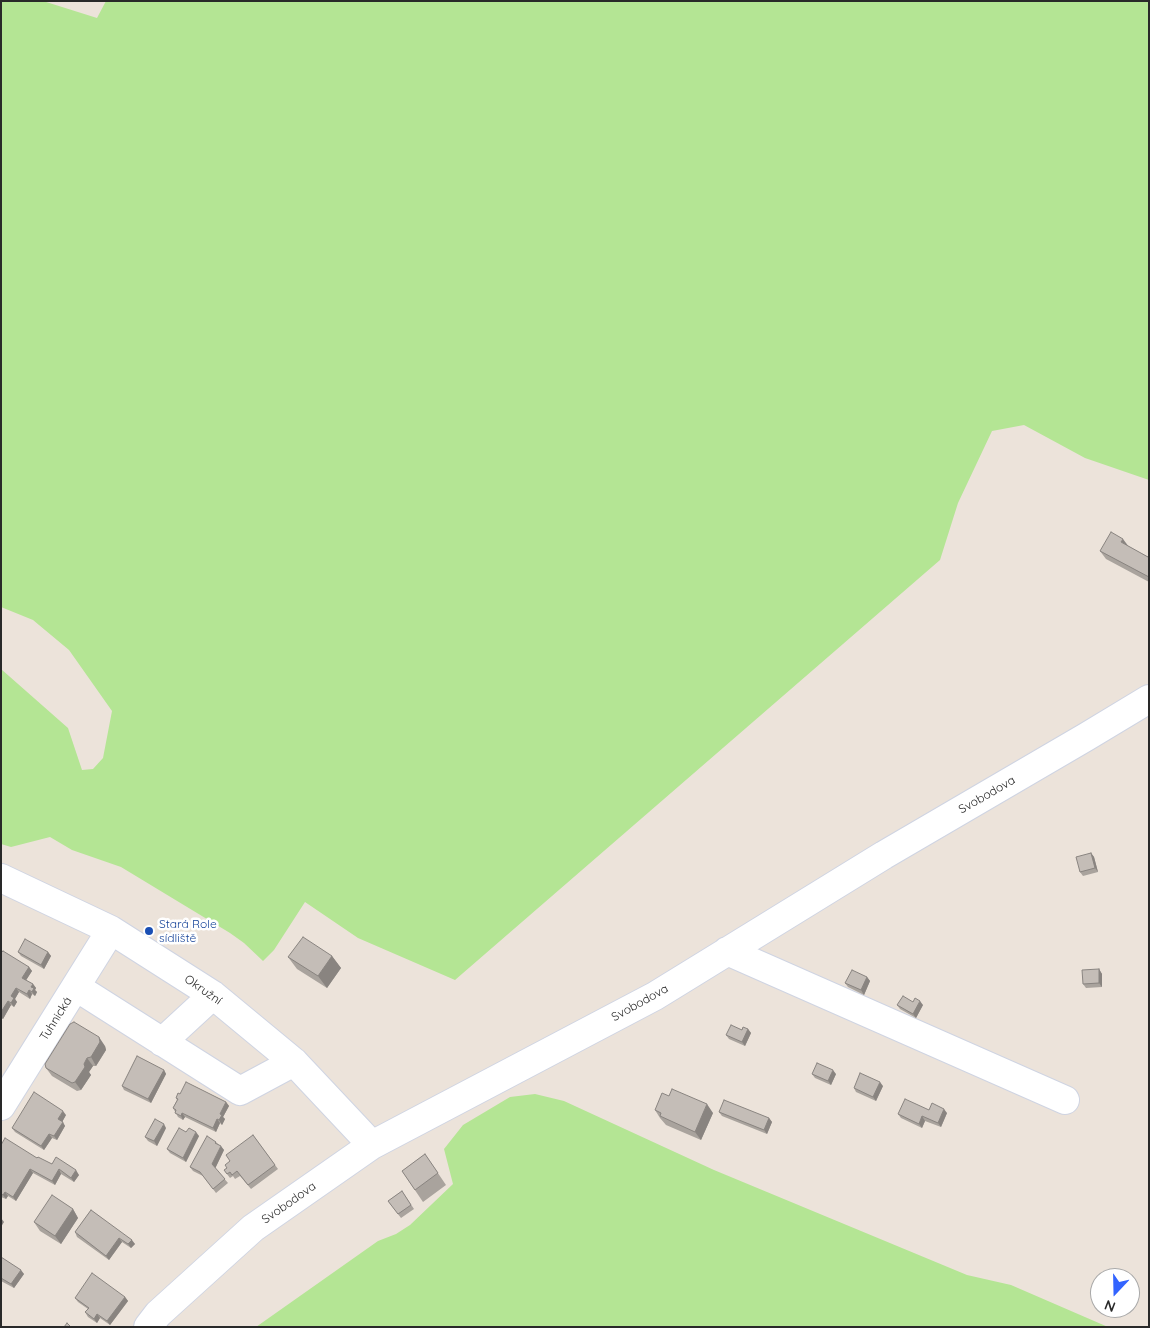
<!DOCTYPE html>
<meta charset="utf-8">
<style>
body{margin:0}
#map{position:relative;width:1150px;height:1328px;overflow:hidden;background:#ece3da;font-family:Quicksand,sans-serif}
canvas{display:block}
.frame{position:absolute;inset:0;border:2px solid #292929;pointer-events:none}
.north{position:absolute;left:1090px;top:1268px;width:50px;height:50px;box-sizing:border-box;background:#fff;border:1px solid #a9a9a9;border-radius:50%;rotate:201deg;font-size:14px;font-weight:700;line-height:20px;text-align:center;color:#292929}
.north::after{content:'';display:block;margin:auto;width:18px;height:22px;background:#3364ff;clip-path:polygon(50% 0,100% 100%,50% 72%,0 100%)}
</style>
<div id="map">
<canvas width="1150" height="1328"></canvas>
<div class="frame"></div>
<div class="north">N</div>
</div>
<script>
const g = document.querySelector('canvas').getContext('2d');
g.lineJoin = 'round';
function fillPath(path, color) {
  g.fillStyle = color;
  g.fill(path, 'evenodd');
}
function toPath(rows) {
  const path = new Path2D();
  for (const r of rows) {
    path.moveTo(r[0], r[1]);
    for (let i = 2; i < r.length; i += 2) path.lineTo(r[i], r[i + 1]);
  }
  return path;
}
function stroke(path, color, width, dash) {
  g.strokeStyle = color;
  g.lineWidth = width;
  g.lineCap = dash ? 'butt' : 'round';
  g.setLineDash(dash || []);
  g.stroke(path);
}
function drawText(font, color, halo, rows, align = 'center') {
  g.font = font + ' Quicksand,sans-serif';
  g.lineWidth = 5;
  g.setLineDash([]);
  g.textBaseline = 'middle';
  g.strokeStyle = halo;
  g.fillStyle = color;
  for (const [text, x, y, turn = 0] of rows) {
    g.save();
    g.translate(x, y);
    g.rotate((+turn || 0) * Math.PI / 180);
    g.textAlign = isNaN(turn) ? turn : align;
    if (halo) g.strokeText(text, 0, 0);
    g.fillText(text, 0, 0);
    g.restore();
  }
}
const green = toPath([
 [1,1,43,1,97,18,106,1,1149,1,1149,480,1085,458,1024,425,992,431,958,503,940,560,455,980,358,938,305,902,274,950,263,961,244,943,230,933,121,867,72,850,50,837,11,847,1,844,1,669,68,728,82,770,93,769,103,758,112,711,69,650,33,620,1,607],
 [535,1094,564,1101,714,1170,967,1275,1011,1285,1108,1327,256,1327,378,1241,396,1234,410,1225,453,1184,444,1149,463,1125,510,1097]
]);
const minor = toPath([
 [1,878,111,930,213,995,294,1062,372,1145],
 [727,951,1065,1100],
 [76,987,240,1091,294,1062],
 [162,1042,213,995],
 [1,1106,111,930],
 [148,1327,158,1314,253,1228,372,1145,655,996,884,855,1086,737,1149,699]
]);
const wall = toPath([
 [1128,546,1148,557,1149,554,1149,582,1106,559,1100,551],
 [1091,853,1094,857,1098,872,1083,876,1080,872],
 [18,952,48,952,51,956,44,969,21,956],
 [1,953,29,967,32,971,26,980,33,984,36,988,35,990,37,992,35,996,32,994,30,999,19,992,15,999,17,1002,14,1007,11,1005,3,1019,1,1018],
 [332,956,341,968,327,988,297,969,288,957],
 [1099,969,1102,974,1102,987,1086,988,1083,984],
 [867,977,870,981,864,995,848,987,845,983],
 [913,1002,923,1005,916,1018,900,1009,897,1005],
 [748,1029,751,1033,745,1046,729,1039,726,1035],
 [105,1046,106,1050,96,1066,93,1066,89,1072,91,1075,81,1090,77,1091,52,1076,46,1068],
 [164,1070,166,1074,151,1103,124,1090,122,1086],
 [812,1074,836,1074,831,1085,815,1078],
 [883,1086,876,1101,856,1092,854,1088],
 [180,1094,226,1102,229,1106,223,1117,225,1119,222,1125,220,1123,216,1132,185,1117,183,1120,178,1117,173,1108,177,1100,176,1098],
 [669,1096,713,1113,701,1140,666,1125,660,1118,655,1110],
 [929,1110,947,1113,941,1127,925,1121,922,1128,901,1118,898,1114],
 [719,1112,769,1118,772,1122,767,1134,722,1116],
 [66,1115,62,1122,65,1126,57,1140,52,1138,44,1150,15,1132,12,1128],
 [166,1128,157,1146,148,1141,145,1137],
 [186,1132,199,1136,186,1162,170,1153,167,1149],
 [253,1135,278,1169,251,1189,240,1176,235,1179,233,1176,230,1178,224,1170,227,1168,230,1161],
 [216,1142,224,1150,215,1168,228,1183,216,1193,203,1176,193,1171,190,1167],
 [1,1145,37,1158,79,1175,74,1182,61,1174,55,1185,33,1173,16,1201,8,1196,6,1199,1,1197],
 [425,1154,446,1185,423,1202,402,1171],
 [402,1191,414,1209,401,1218,388,1201],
 [73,1209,78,1218,61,1244,40,1231,34,1222],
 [91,1210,135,1244,131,1248,122,1242,109,1260,77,1237,75,1232],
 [1,1257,24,1274,14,1288,1,1281],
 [125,1297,128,1301,110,1325,100,1318,97,1323,88,1317,85,1312,88,1309,78,1302,75,1298]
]);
const shadedWall = toPath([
 [1123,539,1129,547,1121,542],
 [1091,853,1094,857,1098,872,1095,868],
 [48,952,51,956,44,969,41,965],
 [332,956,341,968,327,988,318,976],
 [29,967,32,971,25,982,22,978],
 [1099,969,1102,974,1102,987,1099,983],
 [867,977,870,981,864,995,861,990],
 [33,984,36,988,35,990,37,992,35,996,32,992,31,987],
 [16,988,19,992,15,999,17,1002,14,1007,11,1003,11,996],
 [29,990,32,994,30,999,27,994],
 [8,1001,11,1005,3,1019,1,1017,1,1012],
 [920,1001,923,1005,916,1018,913,1014],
 [748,1029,751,1033,745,1046,742,1042],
 [99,1037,105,1046,106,1050,96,1066,91,1057],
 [87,1058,93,1066,89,1072,91,1075,81,1090,75,1082],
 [164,1070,166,1074,151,1103,148,1099],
 [833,1070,836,1074,831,1085,828,1081],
 [880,1082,883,1086,876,1101,873,1097],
 [226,1102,229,1106,223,1117,225,1119,222,1125,219,1120,220,1114],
 [707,1104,713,1113,701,1140,695,1132],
 [944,1109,947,1113,941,1127,938,1123],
 [63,1111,66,1115,61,1124,58,1119],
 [182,1113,185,1117,183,1120,181,1116],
 [922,1116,925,1121,922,1128,919,1124],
 [769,1118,772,1122,767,1134,764,1130],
 [217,1119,220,1123,216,1132,213,1128],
 [63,1122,65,1126,57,1140,54,1136],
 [164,1124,166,1128,157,1146,154,1141],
 [196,1132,199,1136,186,1162,183,1158],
 [49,1134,52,1138,44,1150,41,1146],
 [221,1146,224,1150,215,1169,212,1164],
 [30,1169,33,1173,16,1201,13,1197],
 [59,1169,61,1174,55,1185,52,1181],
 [76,1170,79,1175,74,1182,71,1178],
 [5,1192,8,1196,6,1199,3,1195],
 [73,1209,78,1218,61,1244,55,1236],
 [1,1218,4,1222,1,1227],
 [119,1238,122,1242,109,1260,106,1256],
 [132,1240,135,1244,131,1248,128,1244],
 [21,1270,24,1274,14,1288,11,1284],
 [125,1297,128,1301,110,1325,107,1321],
 [97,1314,100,1318,97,1323,94,1319]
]);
const building = toPath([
 [1111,532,1123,539,1121,542,1148,557,1149,554,1149,577,1100,551,1111,532],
 [1091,853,1095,868,1080,872,1076,857,1091,853],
 [303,937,332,956,318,976,288,957,303,937],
 [25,939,48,952,41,965,18,952,25,939],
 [3,951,29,967,22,978,33,984,31,987,34,988,32,992,29,990,27,994,16,988,11,996,14,998,11,1003,8,1001,1,1012,1,953,3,951],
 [1099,969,1099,983,1083,984,1082,970,1099,969],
 [852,970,867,977,861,990,845,983,852,970],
 [903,996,913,1002,915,998,920,1001,913,1014,897,1005,903,996],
 [74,1022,99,1037,100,1042,91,1057,87,1058,84,1064,85,1067,75,1082,72,1083,46,1068,45,1064,70,1024,74,1022],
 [731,1025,742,1030,743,1027,748,1029,742,1042,726,1035,731,1025],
 [137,1056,164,1070,148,1099,122,1086,137,1056],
 [817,1063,833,1070,828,1081,812,1074,817,1063],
 [860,1073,880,1082,873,1097,854,1088,860,1073],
 [186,1082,226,1102,220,1114,222,1115,219,1120,217,1119,213,1128,182,1113,181,1116,175,1113,176,1110,173,1108,178,1099,176,1098,178,1093,180,1094,186,1082],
 [672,1089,707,1104,695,1132,660,1116,661,1113,655,1110,662,1093,669,1096,672,1089],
 [34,1092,63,1111,58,1119,63,1122,54,1136,49,1134,41,1146,12,1128,34,1092],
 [905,1099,929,1110,932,1103,944,1109,938,1123,922,1116,919,1124,898,1114,905,1099],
 [724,1100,769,1118,764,1130,719,1112,724,1100],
 [155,1119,164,1124,154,1141,145,1137,155,1119],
 [179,1128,186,1132,189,1128,196,1132,183,1158,167,1149,179,1128],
 [253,1135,275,1165,248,1185,237,1171,232,1175,230,1172,227,1174,224,1170,227,1168,225,1165,230,1161,226,1155,253,1135],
 [207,1136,216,1142,215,1143,221,1146,212,1164,225,1179,213,1189,200,1172,190,1167,207,1136],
 [5,1138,37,1158,38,1157,52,1164,56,1157,76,1170,71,1178,59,1169,52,1181,30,1169,13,1197,5,1192,3,1195,1,1194,1,1145,5,1138],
 [425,1154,438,1173,415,1190,402,1171,425,1154],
 [402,1191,411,1205,398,1214,388,1201,402,1191],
 [52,1195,73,1209,55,1236,34,1222,52,1195],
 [91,1210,132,1240,128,1244,119,1238,106,1256,75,1232,91,1210],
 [1,1257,21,1270,11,1284,1,1278,1,1257],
 [92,1273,125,1297,107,1321,97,1314,94,1319,85,1312,89,1308,75,1298,92,1273],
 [67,1323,71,1327,64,1327,67,1323]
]);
const markers = [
 [149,931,5,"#1a4fb4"]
];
const streetNames = [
 ["Svobodova",987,795,-30],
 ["Okružní",203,990,35],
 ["Svobodova",640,1003,-29],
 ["Tuhnická",56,1019,-58],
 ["Svobodova",289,1203,-35]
];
const transitNames = [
 ["Stará Role",159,924],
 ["sídliště",159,938]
];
fillPath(green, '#b4e594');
stroke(minor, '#cfd4e2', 30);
stroke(minor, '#fff', 28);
fillPath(wall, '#a9a39d');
fillPath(shadedWall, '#898480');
fillPath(building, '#c4bdb7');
stroke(building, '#898480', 1);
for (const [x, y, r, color] of markers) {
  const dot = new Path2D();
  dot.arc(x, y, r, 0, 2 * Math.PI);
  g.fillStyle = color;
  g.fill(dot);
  stroke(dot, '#fff', 2);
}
drawText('12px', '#292929', '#fff', streetNames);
drawText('12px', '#164399', '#fff', transitNames, 'left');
</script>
